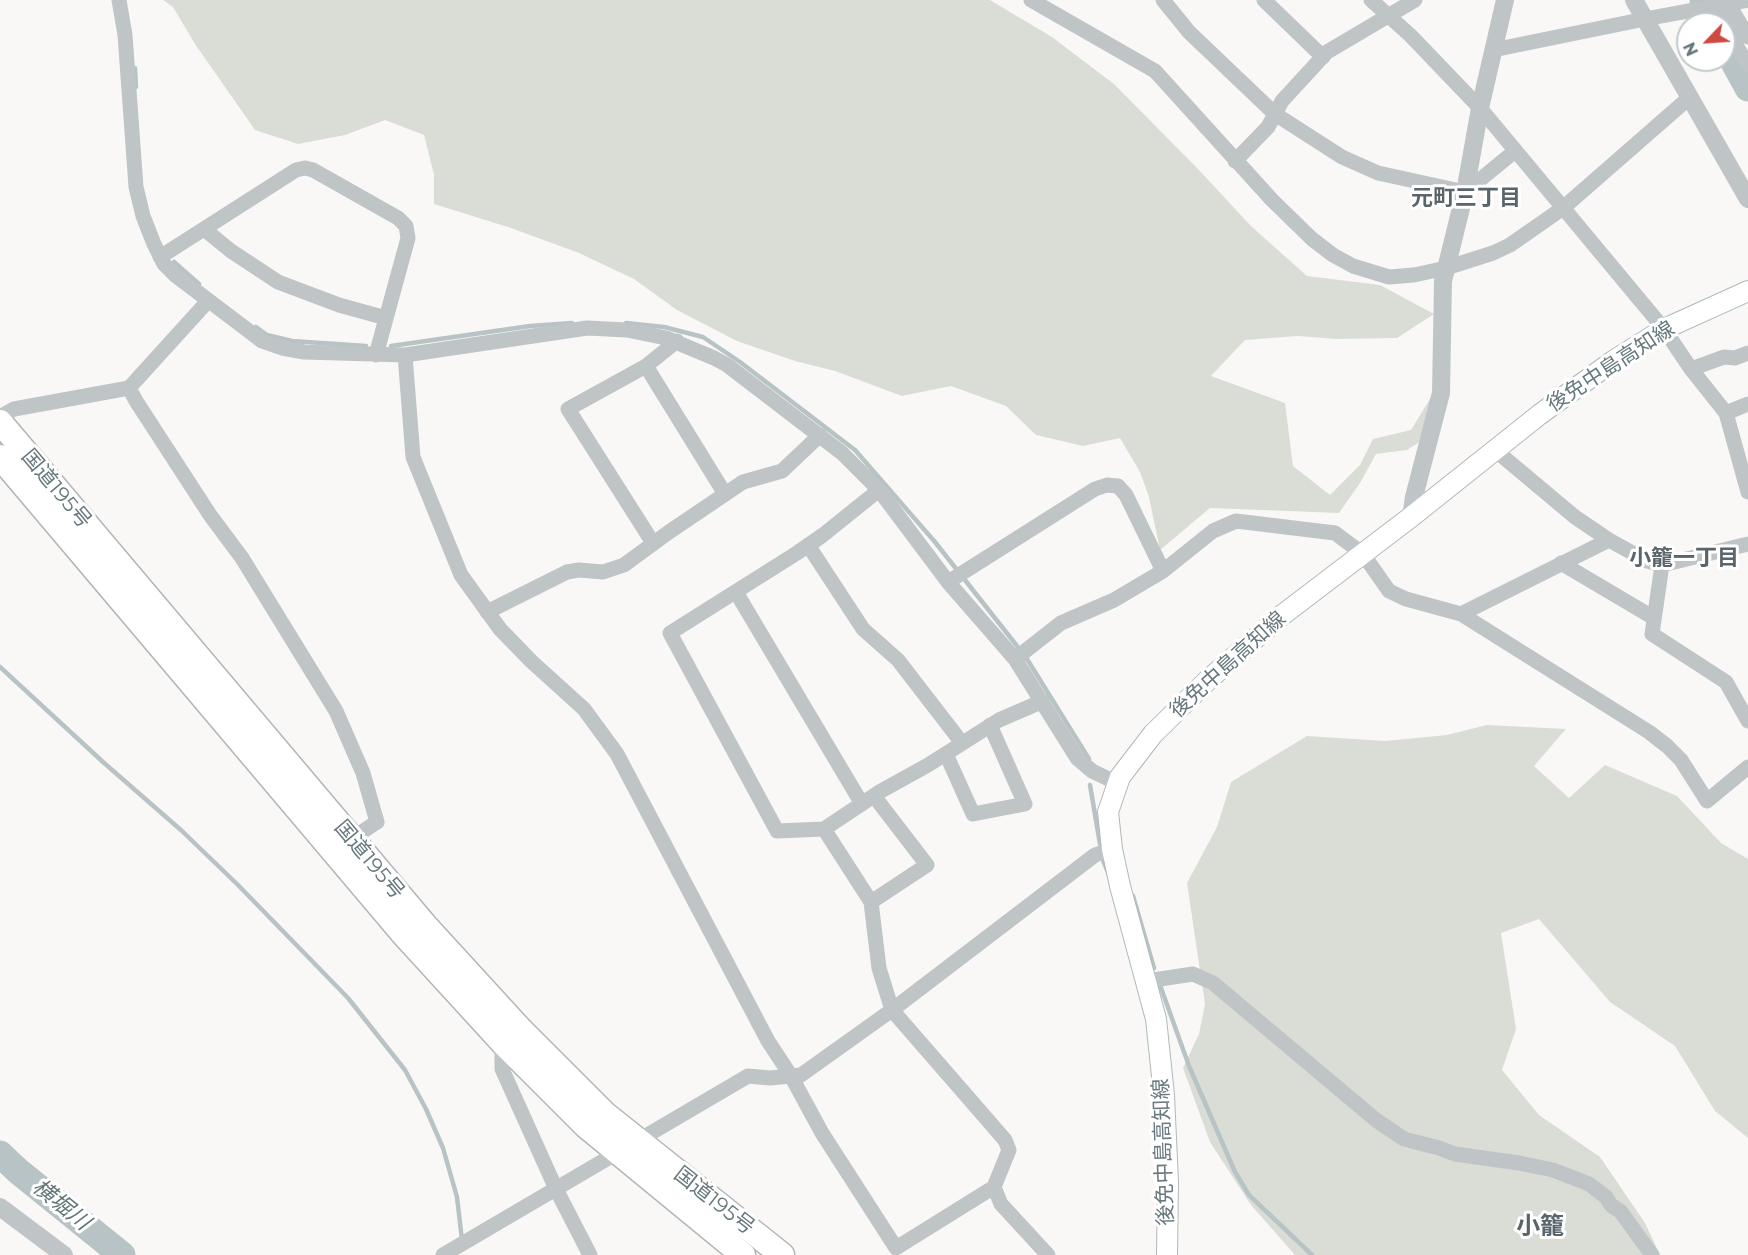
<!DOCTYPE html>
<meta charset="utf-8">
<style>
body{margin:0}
#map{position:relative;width:1748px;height:1255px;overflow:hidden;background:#f9f8f7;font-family:Montserrat,sans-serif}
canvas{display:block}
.north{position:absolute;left:1676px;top:12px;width:60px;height:60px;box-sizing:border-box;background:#fff;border:2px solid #c2c9cb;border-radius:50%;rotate:245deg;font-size:16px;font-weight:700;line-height:24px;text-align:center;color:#67797e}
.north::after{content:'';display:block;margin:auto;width:21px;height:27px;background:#ce4942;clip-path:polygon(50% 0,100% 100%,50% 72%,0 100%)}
</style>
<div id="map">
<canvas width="1748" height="1255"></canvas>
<div class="north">N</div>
</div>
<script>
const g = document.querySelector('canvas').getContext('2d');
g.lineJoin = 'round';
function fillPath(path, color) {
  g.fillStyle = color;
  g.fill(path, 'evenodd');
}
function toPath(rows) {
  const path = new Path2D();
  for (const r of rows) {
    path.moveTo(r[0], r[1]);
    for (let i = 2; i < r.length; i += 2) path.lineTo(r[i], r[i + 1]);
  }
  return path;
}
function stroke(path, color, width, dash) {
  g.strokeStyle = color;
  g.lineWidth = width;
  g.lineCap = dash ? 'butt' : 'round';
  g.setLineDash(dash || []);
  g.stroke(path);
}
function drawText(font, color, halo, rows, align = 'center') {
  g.font = font + ' Montserrat,"Noto Sans JP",sans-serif';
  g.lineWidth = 6;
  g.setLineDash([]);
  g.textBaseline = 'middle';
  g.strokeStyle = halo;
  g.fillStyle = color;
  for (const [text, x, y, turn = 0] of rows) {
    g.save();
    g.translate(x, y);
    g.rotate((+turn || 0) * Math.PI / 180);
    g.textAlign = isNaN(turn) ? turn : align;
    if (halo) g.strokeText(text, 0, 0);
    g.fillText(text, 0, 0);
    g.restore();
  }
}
const green = toPath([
 [163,0,990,0,1052,37,1114,84,1198,169,1251,226,1307,276,1380,285,1434,314,1397,338,1336,339,1298,336,1245,340,1211,376,1285,403,1293,466,1330,495,1360,465,1373,439,1411,430,1436,389,1421,441,1407,450,1376,454,1360,483,1339,513,1210,508,1160,550,1149,497,1140,472,1120,438,1083,446,1036,435,1006,406,951,386,902,396,835,371,795,361,737,341,677,310,634,279,579,253,511,228,434,204,434,175,424,135,385,120,345,135,298,144,255,130,195,44,173,7],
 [1487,725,1566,729,1534,766,1569,798,1605,765,1677,796,1721,843,1748,859,1748,1138,1715,1111,1675,1046,1610,1002,1539,919,1501,933,1516,1029,1502,1070,1539,1115,1600,1157,1645,1223,1660,1255,1295,1255,1251,1205,1210,1142,1183,1068,1199,1034,1205,1004,1187,883,1217,827,1231,782,1307,736,1385,741,1447,735]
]);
const stream = toPath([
 [135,68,136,87],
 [174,262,199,284],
 [626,323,664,327,703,337,740,362,855,450,935,542,1017,646],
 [256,327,267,335,292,341,366,346],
 [391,346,530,326,572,323],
 [1027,659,1089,759],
 [0,667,103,762,182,831,238,885,348,998,405,1070,426,1109,443,1148,457,1197,462,1240],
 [1090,785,1100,844],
 [1102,858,1111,880],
 [1129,893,1133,896,1154,968],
 [1160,985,1189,1066,1235,1172,1249,1195,1312,1255]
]);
const river = toPath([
 [1703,0,1713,24],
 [1724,44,1748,88],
 [0,1154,18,1171,122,1255]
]);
const minor = toPath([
 [119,0,125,35,136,187,143,216,154,244,164,264,175,275,262,341,282,348,304,352,405,355,587,328,627,330,666,338,714,358,727,365,842,453,879,490,948,582,1015,659,1077,758,1092,771,1117,783],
 [1031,0,1155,71,1272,200,1312,239,1333,255,1353,266,1389,277,1414,275,1446,268,1493,253,1510,245,1563,208,1690,97],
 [1163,0,1189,32,1275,114,1342,157,1378,173,1465,192,1515,151],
 [1264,0,1323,57],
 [1371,0,1411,36,1480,108,1664,329,1691,369,1726,413,1748,492],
 [1716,0,1727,30,1748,65],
 [1728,3,1748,37],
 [1493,50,1645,19,1748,0],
 [1235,161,1268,127,1282,101,1327,52,1415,0],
 [204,229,231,251,278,282,339,305,386,318],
 [160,257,296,170,305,168,313,170,398,218,406,226,408,238,376,355],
 [405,355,413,457,461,575,500,629,531,661,584,709,617,754,768,1041,791,1076,822,1133,896,1248,994,1187],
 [646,366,725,494],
 [1691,369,1724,357,1735,358,1748,353],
 [129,388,136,401,210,515,242,558,336,711,363,773,377,822,345,843],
 [1726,413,1748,404],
 [0,417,14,409,129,388,208,301],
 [1495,450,1575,517,1609,540,1647,561,1662,565,1748,544],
 [879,490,823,535,797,553,670,633,777,831,824,829,881,791,928,765,999,720,1043,701],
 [653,543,568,409,646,366,677,341],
 [808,545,863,629,898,660,962,743],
 [1561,563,1654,618],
 [1662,565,1652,634,1726,682,1748,721],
 [948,582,1095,489,1107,485,1118,486,1126,495,1163,571],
 [736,592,862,804],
 [487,612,567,572,579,570,603,572,624,565,669,532,743,482,782,471,820,435],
 [1461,614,1609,540],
 [1015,659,1061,623,1114,600,1163,571,1213,531,1236,521,1335,533,1363,554,1389,591,1406,599,1461,614,1649,732,1667,746,1681,760,1707,801,1748,767],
 [946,754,973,814,1025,804,990,725],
 [824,829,871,902,879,968,892,1010,1005,1140,1009,1150,994,1187,1001,1204,1048,1255],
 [871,902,927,865,874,796],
 [1147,981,1193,974,1213,983,1376,1120,1404,1139,1439,1148,1455,1154,1519,1163,1553,1170,1589,1184,1606,1197,1611,1205,1621,1212,1652,1255],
 [502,1042,502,1069,556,1189,590,1255],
 [443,1255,748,1076,770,1078,801,1075,892,1010,1095,855,1112,849]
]);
const tertiary = toPath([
 [1634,0,1748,199],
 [1411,517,1414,497,1441,393,1443,281,1465,192,1480,108,1505,0],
 [0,1207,64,1255]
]);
const secondary = toPath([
 [1167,1255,1168,1182,1164,1095,1156,1019,1120,886,1112,849,1108,812,1120,777,1153,734,1208,680,1281,616,1411,517,1539,415,1613,361,1664,329,1748,291]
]);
const trunk = toPath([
 [0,422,424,924,521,1030,605,1114,782,1255],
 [0,457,405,936,502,1042,586,1126,743,1255]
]);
const streetNames = [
 ["後免中島高知線",1611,367,-33],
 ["国道195号",56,489,50],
 ["後免中島高知線",1228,665,-42],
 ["国道195号",369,860,50],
 ["後免中島高知線",1164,1152,-92],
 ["国道195号",714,1201,38]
];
const neighbourhoodNames = [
 ["元町三丁目",1466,199],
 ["小籠一丁目",1684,559]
];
const waterNames = [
 ["横堀川",61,1205,39]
];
const quarterNames = [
 ["小籠",1540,1227]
];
fillPath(green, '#daddd6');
stroke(stream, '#b7c3c5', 4.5);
stroke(river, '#b7c3c5', 27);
stroke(secondary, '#b1b8bb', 22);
stroke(trunk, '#b1b6b8', 27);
stroke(minor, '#bfc4c6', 15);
stroke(tertiary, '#bfc4c6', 18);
stroke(secondary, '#fff', 20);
stroke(trunk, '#fff', 24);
drawText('21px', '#67797e', '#fff', streetNames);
drawText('bold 22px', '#59656a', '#fff', neighbourhoodNames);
drawText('italic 22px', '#627678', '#fff', waterNames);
drawText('bold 24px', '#59656a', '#fff', quarterNames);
</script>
